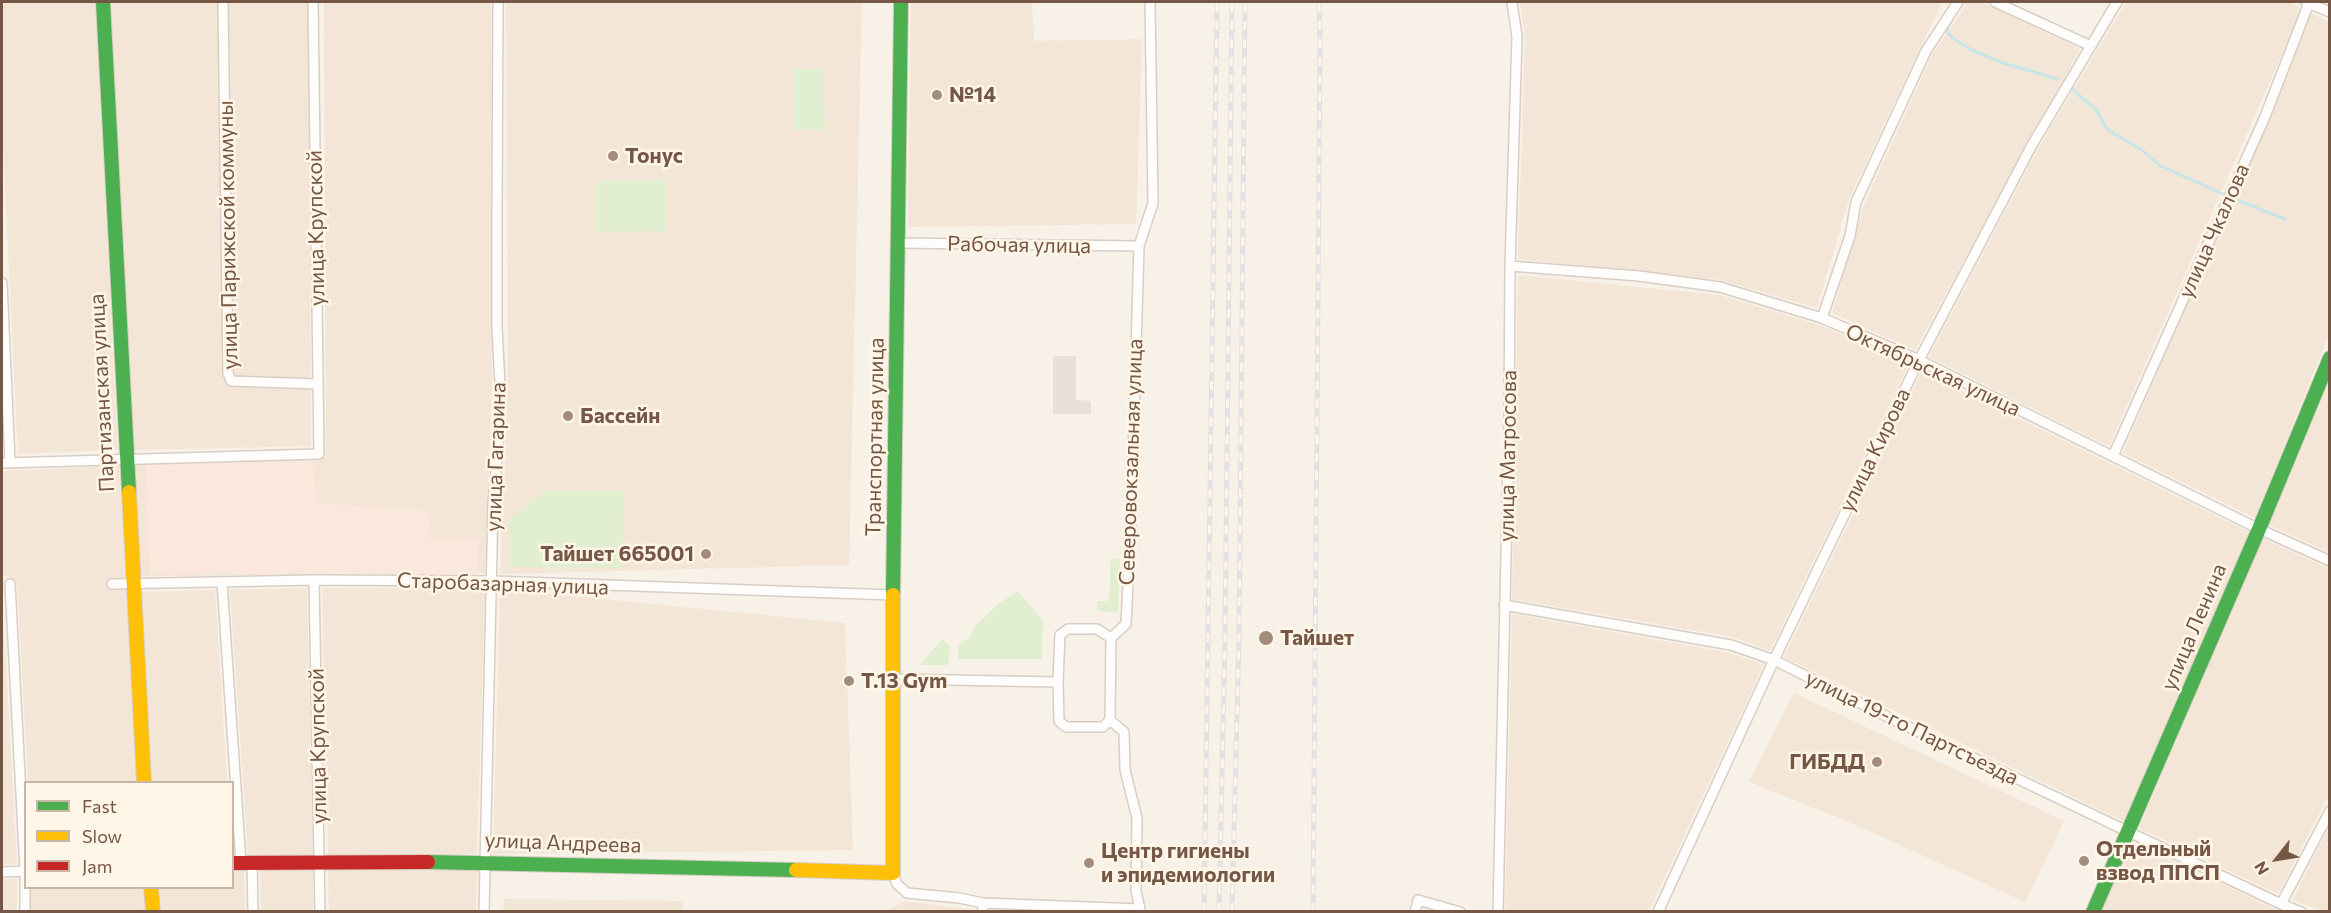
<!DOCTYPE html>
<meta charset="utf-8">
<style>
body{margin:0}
#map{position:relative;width:2331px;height:913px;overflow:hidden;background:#f7f1e7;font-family:Commissioner,sans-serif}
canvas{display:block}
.frame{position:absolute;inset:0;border:3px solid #765645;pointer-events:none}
.legend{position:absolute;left:24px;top:781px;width:210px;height:108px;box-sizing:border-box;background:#fff6e8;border:2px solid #c8b6a7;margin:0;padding:8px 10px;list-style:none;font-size:18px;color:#765645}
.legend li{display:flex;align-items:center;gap:12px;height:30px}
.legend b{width:30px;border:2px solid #c8b6a7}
.north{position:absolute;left:2247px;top:829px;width:60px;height:60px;-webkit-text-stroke:4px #fff6e8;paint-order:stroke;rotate:239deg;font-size:16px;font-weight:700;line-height:24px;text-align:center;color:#765645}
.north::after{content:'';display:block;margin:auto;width:21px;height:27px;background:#765645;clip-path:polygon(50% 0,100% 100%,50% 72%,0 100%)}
</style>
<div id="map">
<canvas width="2331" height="913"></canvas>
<div class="frame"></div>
<ul class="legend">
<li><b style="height:8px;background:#4caf50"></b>Fast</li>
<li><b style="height:8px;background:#ffc107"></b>Slow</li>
<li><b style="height:8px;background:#c62828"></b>Jam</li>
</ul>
<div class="north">N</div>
</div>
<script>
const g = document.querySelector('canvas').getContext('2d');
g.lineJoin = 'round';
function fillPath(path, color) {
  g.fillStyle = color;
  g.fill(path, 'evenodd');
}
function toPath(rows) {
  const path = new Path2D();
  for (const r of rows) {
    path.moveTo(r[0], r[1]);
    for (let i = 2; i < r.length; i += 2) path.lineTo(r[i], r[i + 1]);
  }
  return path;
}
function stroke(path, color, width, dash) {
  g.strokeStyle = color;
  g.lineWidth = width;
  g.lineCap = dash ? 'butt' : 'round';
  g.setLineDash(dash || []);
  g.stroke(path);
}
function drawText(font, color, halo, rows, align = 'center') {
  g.font = font + ' Commissioner,sans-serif';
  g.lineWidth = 5;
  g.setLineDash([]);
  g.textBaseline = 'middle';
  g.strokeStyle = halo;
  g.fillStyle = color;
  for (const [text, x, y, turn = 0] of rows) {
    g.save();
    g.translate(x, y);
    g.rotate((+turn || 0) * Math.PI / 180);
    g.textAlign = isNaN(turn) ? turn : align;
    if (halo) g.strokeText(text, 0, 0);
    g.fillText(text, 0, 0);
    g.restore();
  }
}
const residential = toPath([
 [2,2,95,2,118,450,18,454,2,128],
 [110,2,308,2,311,446,133,450],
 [324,2,491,2,492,384,485,573,140,576,134,465,319,461,326,457],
 [506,2,862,2,849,565,500,574,508,384],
 [911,2,1032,2,1034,41,1142,39,1136,224,908,227],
 [1520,2,1942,2,1849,199,1817,308,1721,280,1518,259,1525,37],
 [1968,2,1981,2,2080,49,1915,350,1832,313,1864,205,1932,55],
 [2126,2,2289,2,2302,9,2109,446,1929,357,2038,149],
 [2310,13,2329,22,2329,334,2255,518,2123,453],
 [1518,275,1718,295,1820,325,1909,364,1770,651,1733,637,1512,599],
 [1922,371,2249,532,2125,822,1784,657],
 [2329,383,2330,552,2329,552,2269,525],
 [119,466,137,782,28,782,17,582,10,577,2,576,2,471],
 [2263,539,2330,569,2329,795,2278,894,2139,828],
 [307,588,313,855,248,855,230,590],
 [322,588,485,589,477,854,328,855],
 [500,589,845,623,853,850,493,854],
 [215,590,227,782,152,782,141,592],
 [2,592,17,863,2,865],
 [1512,614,1729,653,1764,665,1649,911,1505,911],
 [1794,693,2064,821,2025,902,1849,822,1749,782],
 [2329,828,2329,911,2323,911,2292,900],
 [2133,842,2279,911,2101,911],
 [260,870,313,871,313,911,261,911],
 [328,870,477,870,476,911,329,911],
 [233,871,244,871,245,911,160,911,159,888,232,888],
 [17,879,17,911,2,911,2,880],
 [29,888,143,888,144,911,29,911],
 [504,899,682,901,683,911,503,911],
 [904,901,975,910,975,911,887,911]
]);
const commercial = toPath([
 [313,458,316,503,428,510,430,538,479,539,478,575,150,573,145,464]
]);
const industrial = toPath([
 [1053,356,1076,356,1076,400,1091,401,1091,414,1053,414]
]);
const green = toPath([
 [794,69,824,69,825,130,794,130],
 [666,180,666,231,596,232,596,181],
 [544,491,624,491,623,568,509,567,509,519],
 [1111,558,1120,559,1118,612,1097,611,1097,601,1109,601],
 [1018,591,1043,621,1042,659,958,659,958,646,971,636,973,628,999,603],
 [942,639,950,646,948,665,920,665]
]);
const stream = toPath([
 [1951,21,1946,31,1955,40,1972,50,2000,62,2057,79],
 [2072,89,2096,110,2108,130,2142,150,2159,165,2223,194],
 [2234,199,2285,219]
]);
const street = toPath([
 [223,2,228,373,231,381,318,384],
 [1995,2,2091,46],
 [2306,2,2330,12],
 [899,243,1139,246],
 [1510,266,1639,276,1720,287,1822,318,1919,360,2259,529,2330,561],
 [2,283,10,462],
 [1822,318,1850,236,1856,202,1926,51,1958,2],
 [2113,456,2264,119,2309,3],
 [2,463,319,454,313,2],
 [314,580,320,912],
 [222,582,241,863],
 [10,584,25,871,25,912],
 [112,584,314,580,492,581,893,595],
 [1504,605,1731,645,1774,660,1890,718,2129,832,2281,904,2301,912],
 [894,679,1058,682],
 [1110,720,1103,727,1066,727,1059,721,1058,682,1060,635,1068,629,1097,629,1111,638],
 [252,863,253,912],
 [2,872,26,871],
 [893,873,897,884,907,893,959,898,983,903],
 [2281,904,2330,811],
 [484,912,493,504,498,447,500,384,497,328,497,207,498,2],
 [983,912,983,903,1140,909,1136,891,1137,818,1125,770,1124,732,1110,720,1111,638,1126,624,1131,523,1139,246,1153,203,1150,2],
 [1415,912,1418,900,1460,912],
 [1498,912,1509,421,1510,266,1517,37,1512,2],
 [1658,912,1774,660,1919,360,2032,145,2117,2]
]);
const fast = toPath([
 [103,2,129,492],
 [893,595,901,2],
 [428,862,796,870],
 [2093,912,2259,529,2330,358]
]);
const slow = toPath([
 [129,492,144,782],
 [796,870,893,873,893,595],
 [151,888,153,912]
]);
const jam = toPath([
 [232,863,428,862]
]);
const rail = toPath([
 [1204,912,1217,2],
 [1219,912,1225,637,1232,2],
 [1232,912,1239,637,1245,2],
 [1313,912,1320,43,1319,2]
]);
const markers = [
 [937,95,6,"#a38c7e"],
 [613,156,6,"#a38c7e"],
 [568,416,6,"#a38c7e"],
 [706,554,6,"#a38c7e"],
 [1266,638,8,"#a38c7e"],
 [849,681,6,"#a38c7e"],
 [1877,762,6,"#a38c7e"],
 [2084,861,6,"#a38c7e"],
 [1089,863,6,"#a38c7e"]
];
const poiNames = [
 ["№14",949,95],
 ["Тонус",625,156],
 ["Бассейн",580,416],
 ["Тайшет 665001",694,554,"right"],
 ["Тайшет",1280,638],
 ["T.13 Gym",861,681],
 ["ГИБДД",1865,762,"right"],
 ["Отдельный",2096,849],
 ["взвод ППСП",2096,873],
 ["Центр гигиены",1101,851],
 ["и эпидемиологии",1101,875]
];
const streetNames = [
 ["улица Крупской",316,228,-91],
 ["улица Чкалова",2214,231,-66],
 ["улица Парижской коммуны",228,235,-91],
 ["Рабочая улица",1019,245,1],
 ["Октябрьская улица",1933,370,25],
 ["Партизанская улица",102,393,-93],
 ["Транспортная улица",875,437,-89],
 ["улица Кирова",1875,450,-64],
 ["улица Матросова",1508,456,-89],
 ["улица Гагарина",496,457,-88],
 ["Северовокзальная улица",1131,462,-88],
 ["Старобазарная улица",503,584,2],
 ["улица Ленина",2194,627,-67],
 ["улица 19-го Партсъезда",1912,728,26],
 ["улица Крупской",318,746,-91],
 ["улица Андреева",563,843,2]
];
fillPath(residential, '#f3e6d6');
fillPath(commercial, '#fbe8dc');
fillPath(industrial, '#eae0d8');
fillPath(green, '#e2eed0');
stroke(stream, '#c7e6e8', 3);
stroke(street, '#d8cec5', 12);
stroke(fast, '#d8cdc3', 16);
stroke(slow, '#d8cdc3', 16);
stroke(jam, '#d8cdc3', 16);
stroke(street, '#fefdfb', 9);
stroke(fast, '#4caf50', 14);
stroke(slow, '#ffc107', 14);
stroke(jam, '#c62828', 14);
stroke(rail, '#e4e1e4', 5);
stroke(rail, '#fff6e8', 3, [9]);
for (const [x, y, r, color] of markers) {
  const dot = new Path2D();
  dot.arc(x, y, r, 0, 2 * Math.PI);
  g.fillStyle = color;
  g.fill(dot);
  stroke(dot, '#fff6e8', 2);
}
drawText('bold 21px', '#765645', '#fff6e8', poiNames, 'left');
drawText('21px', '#765645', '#fff6e8', streetNames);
</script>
